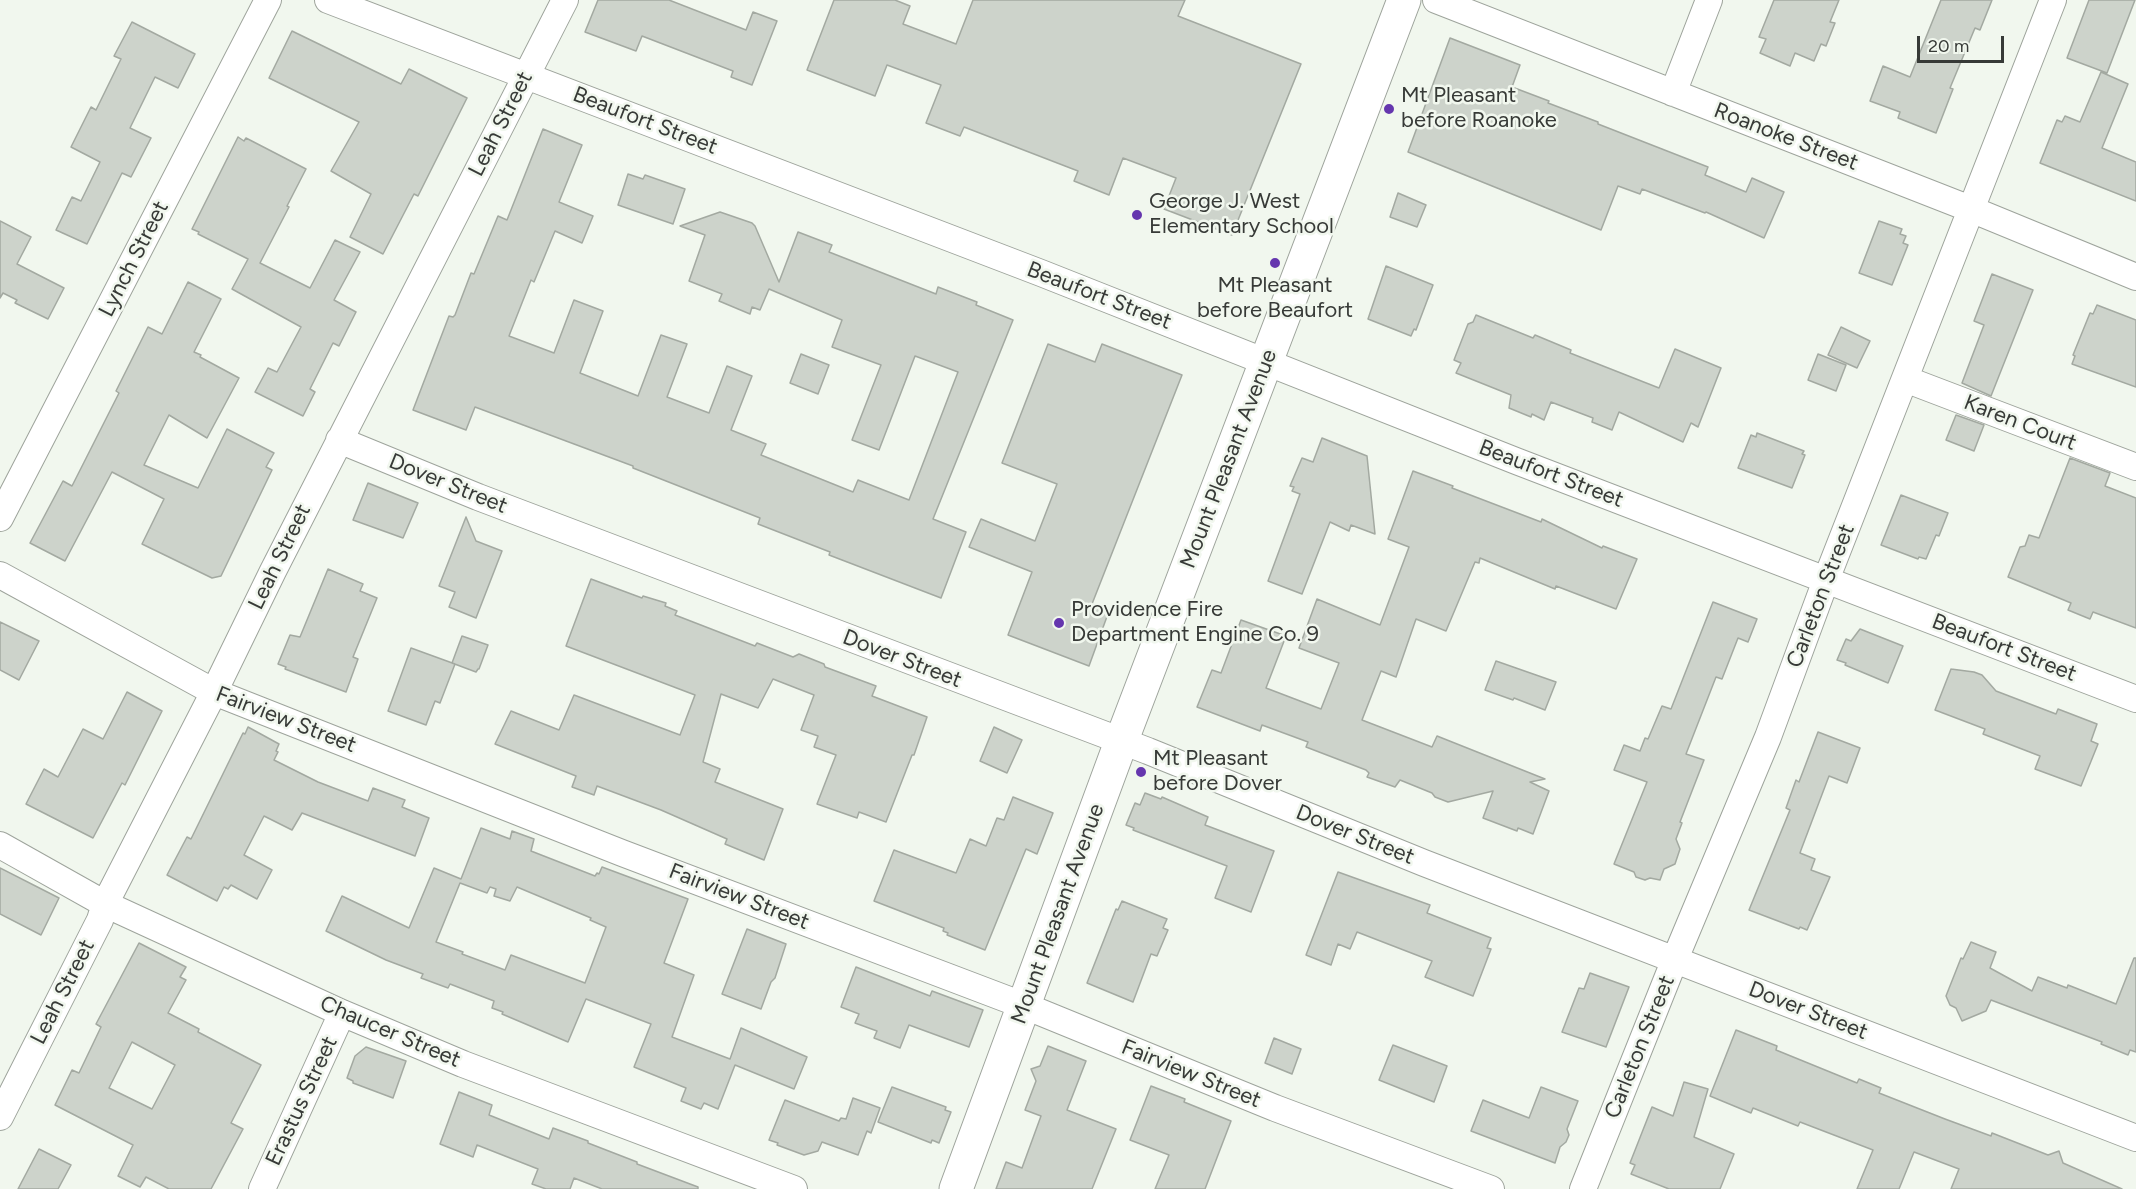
<!DOCTYPE html>
<style>
body{margin:0}
#map{position:relative;width:2136px;height:1189px;overflow:hidden;background:#f1f7ee;font-family:Figtree,sans-serif}
canvas{display:block}
.scale{position:absolute;left:1917px;top:36px;width:87px;height:27px;box-sizing:border-box;border:3px solid #373a37;border-top:0;padding-left:8px;font-size:18px;line-height:21px;white-space:nowrap;color:#373a37;-webkit-text-stroke:4px #f1f7ee;paint-order:stroke}
</style>
<div id="map">
<canvas width="2136" height="1189"></canvas>
<div class="scale">20 m</div>
</div>
<script>
const g = document.querySelector('canvas').getContext('2d');
g.lineJoin = 'round';
function fillPath(path, color) {
  g.fillStyle = color;
  g.fill(path, 'evenodd');
}
function toPath(rows) {
  const path = new Path2D();
  for (const r of rows) {
    path.moveTo(r[0], r[1]);
    for (let i = 2; i < r.length; i += 2) path.lineTo(r[i], r[i + 1]);
  }
  return path;
}
function stroke(path, color, width, dash) {
  g.strokeStyle = color;
  g.lineWidth = width;
  g.lineCap = dash ? 'butt' : 'round';
  g.setLineDash(dash || []);
  g.stroke(path);
}
function drawText(font, color, halo, rows, align = 'center') {
  g.font = font + ' Figtree,sans-serif';
  g.lineWidth = 5;
  g.setLineDash([]);
  g.textBaseline = 'middle';
  g.strokeStyle = halo;
  g.fillStyle = color;
  for (const [text, x, y, turn = 0] of rows) {
    g.save();
    g.translate(x, y);
    g.rotate((+turn || 0) * Math.PI / 180);
    g.textAlign = isNaN(turn) ? turn : align;
    if (halo) g.strokeText(text, 0, 0);
    g.fillText(text, 0, 0);
    g.restore();
  }
}
const building = toPath([
 [598,0,669,0,746,30,753,12,777,21,752,85,731,77,733,71,642,36,636,51,585,32,598,0],
 [834,0,895,0,910,6,903,24,956,44,973,0,1185,0,1178,16,1301,64,1232,235,1164,209,1176,178,1123,158,1109,195,1074,181,1078,171,964,127,960,136,926,123,941,85,887,65,875,96,807,70,834,0],
 [1774,0,1839,0,1830,22,1835,23,1826,46,1821,44,1814,61,1795,53,1790,66,1760,53,1766,39,1759,37,1774,0],
 [1941,0,1992,0,1980,30,1975,28,1950,88,1953,89,1936,133,1898,118,1900,112,1870,101,1883,66,1910,77,1941,0],
 [2089,0,2135,0,2107,73,2067,58,2089,0],
 [132,22,195,54,178,88,155,77,130,128,151,138,131,177,122,173,87,244,56,230,72,197,81,201,100,162,71,147,91,107,96,110,121,59,114,56,132,22],
 [292,31,401,84,409,69,467,98,418,196,414,194,383,254,350,237,371,194,331,171,359,122,269,78,292,31],
 [1450,38,1520,65,1512,87,1549,101,1548,103,1598,122,1598,124,1708,167,1705,175,1746,192,1752,178,1784,192,1764,238,1706,212,1705,213,1642,189,1640,194,1618,186,1601,230,1408,152,1450,38],
 [2101,72,2128,84,2102,148,2136,162,2136,201,2040,163,2057,120,2062,122,2065,116,2080,122,2101,72],
 [543,129,582,145,559,202,593,216,582,243,555,231,534,282,531,280,509,336,554,353,574,300,603,311,580,373,638,396,661,335,687,344,667,397,709,413,727,366,752,376,731,430,766,444,761,455,853,492,858,480,909,500,958,372,915,356,879,450,852,440,881,365,832,347,842,320,769,289,760,310,752,307,750,314,719,301,722,294,689,281,705,235,680,226,720,212,752,223,755,226,779,282,798,232,832,245,829,252,936,294,938,287,977,302,976,305,1013,320,933,519,966,532,941,598,829,555,830,552,758,524,760,518,633,468,633,466,475,407,466,430,413,410,449,316,453,317,455,315,471,273,474,274,498,216,507,220,543,129],
 [238,137,244,141,246,138,306,169,287,206,289,207,260,263,310,288,335,240,360,252,334,300,356,312,339,346,333,343,310,389,315,392,303,416,255,392,268,368,277,372,301,327,232,289,248,259,198,234,199,232,192,229,238,137],
 [628,174,643,179,645,175,685,189,673,224,618,205,628,174],
 [1398,193,1426,205,1417,227,1390,217,1398,193],
 [0,221,31,237,17,264,64,288,48,319,15,303,17,300,3,293,0,298,0,221],
 [1879,221,1902,229,1900,234,1906,236,1903,243,1908,245,1892,285,1859,273,1879,221],
 [1386,266,1433,285,1416,330,1414,329,1411,336,1368,319,1386,266],
 [1992,274,2033,290,1991,396,1962,383,1984,325,1974,321,1992,274],
 [188,282,221,299,194,352,201,355,200,357,239,378,207,438,169,415,144,465,198,488,227,429,274,453,266,467,272,470,221,576,212,578,142,544,164,499,112,472,65,561,30,543,63,481,72,486,119,393,116,391,148,327,162,334,188,282],
 [2097,305,2136,320,2136,387,2072,364,2075,356,2073,355,2090,313,2093,314,2097,305],
 [1476,315,1533,338,1535,335,1571,350,1570,353,1659,388,1675,349,1721,368,1698,427,1691,423,1683,442,1619,412,1612,430,1592,422,1593,418,1551,402,1544,420,1532,414,1531,417,1509,408,1511,395,1456,373,1461,363,1454,360,1468,324,1473,322,1476,315],
 [1841,327,1870,341,1857,368,1828,355,1841,327],
 [1048,344,1095,362,1102,344,1182,375,1092,604,1109,611,1089,666,1008,635,1032,572,969,547,981,519,1035,541,1057,484,1002,463,1048,344],
 [801,354,829,365,818,394,790,383,801,354],
 [1818,354,1846,365,1836,391,1808,380,1818,354],
 [1956,415,1984,425,1974,451,1946,440,1956,415],
 [1757,433,1804,451,1802,454,1805,455,1792,488,1738,468,1751,435,1756,437,1757,433],
 [1322,438,1367,456,1375,534,1351,525,1349,531,1330,522,1302,594,1268,581,1300,494,1292,491,1294,487,1290,486,1302,458,1313,462,1322,438],
 [2070,458,2110,473,2105,486,2136,498,2136,628,2093,612,2090,619,2068,610,2071,603,2008,577,2020,547,2025,546,2029,535,2039,538,2070,458],
 [1413,471,1453,486,1452,488,1541,522,1542,519,1602,548,1603,546,1637,559,1616,609,1556,586,1555,589,1480,558,1479,563,1475,562,1446,631,1416,619,1396,677,1381,671,1362,720,1432,747,1437,736,1545,779,1530,782,1549,791,1533,834,1518,828,1517,831,1483,818,1493,791,1448,802,1435,797,1432,793,1400,780,1395,787,1367,777,1369,773,1366,770,1306,747,1308,742,1262,725,1260,731,1197,707,1212,670,1221,673,1241,620,1286,636,1266,688,1321,709,1339,663,1299,648,1317,599,1380,625,1409,547,1388,539,1413,471],
 [368,483,418,503,403,538,353,520,368,483],
 [1901,495,1948,513,1939,536,1936,535,1926,559,1919,557,1918,559,1881,545,1901,495],
 [466,517,476,541,502,551,476,618,449,607,455,592,439,586,466,517],
 [328,569,363,584,360,591,377,598,353,657,358,659,346,692,285,669,286,667,278,664,290,635,300,637,328,569],
 [591,579,642,598,643,596,666,603,665,606,677,611,675,615,755,646,757,643,793,657,799,654,824,664,825,667,876,686,872,696,927,717,914,755,912,755,886,822,859,812,857,818,817,804,836,755,814,747,818,736,801,730,814,695,773,679,758,708,721,694,703,762,720,769,715,782,783,809,764,860,725,844,727,839,661,810,597,786,594,795,572,787,576,776,495,744,511,711,559,730,574,695,680,735,695,695,566,646,591,579],
 [1713,602,1757,619,1748,642,1738,638,1722,679,1716,677,1686,754,1704,760,1680,822,1682,823,1676,839,1680,849,1675,864,1664,869,1660,880,1650,878,1645,880,1636,877,1634,872,1614,864,1647,782,1614,770,1624,745,1640,751,1645,738,1648,739,1662,706,1671,709,1713,602],
 [0,622,39,641,19,680,0,670,0,622],
 [1860,629,1903,646,1888,683,1845,665,1846,663,1837,660,1846,639,1851,641,1860,629],
 [462,636,488,645,479,669,478,669,476,672,452,663,462,636],
 [411,648,455,664,440,703,435,701,426,725,388,711,411,648],
 [1496,661,1556,682,1545,710,1514,698,1513,700,1485,690,1496,661],
 [1951,669,1974,672,1982,675,1996,691,2056,714,2058,709,2097,724,2091,741,2098,744,2081,786,2035,769,2040,756,1983,734,1985,729,1935,710,1951,669],
 [127,692,162,711,125,785,122,783,93,838,26,804,44,769,58,777,83,729,103,739,127,692],
 [248,727,279,744,276,751,278,752,274,760,318,782,368,801,373,788,405,800,402,807,429,818,415,856,302,813,292,830,264,816,244,855,272,870,257,899,231,885,228,889,224,887,217,901,167,875,187,837,191,839,243,733,245,734,248,727],
 [994,727,1022,740,1007,773,980,761,994,727],
 [1818,732,1860,748,1847,783,1829,776,1801,850,1800,853,1815,859,1811,870,1830,877,1807,930,1800,927,1799,929,1749,910,1790,810,1786,808,1796,780,1799,782,1818,732],
 [1145,793,1161,799,1162,797,1208,817,1205,825,1274,851,1251,912,1215,898,1227,866,1133,830,1134,828,1126,825,1135,803,1140,805,1145,793],
 [1013,797,1053,813,1037,854,1026,849,985,950,947,935,948,933,943,931,944,928,874,901,894,850,956,873,970,839,986,846,997,818,1004,820,1013,797],
 [481,828,510,839,512,831,534,839,531,851,595,876,597,873,599,874,602,867,688,899,664,963,694,975,672,1037,730,1059,741,1028,807,1057,794,1089,735,1065,718,1109,704,1103,701,1109,681,1101,686,1088,634,1067,651,1024,586,999,568,1042,502,1014,503,1012,492,1008,494,1001,450,984,448,988,421,978,423,974,386,960,326,931,342,896,409,928,434,868,461,879,481,828],
 [460,883,487,893,490,887,496,889,494,896,510,901,517,887,591,918,590,920,606,927,585,983,511,955,505,970,462,954,463,952,436,942,460,883],
 [0,868,59,898,41,935,0,914,0,868],
 [1338,872,1430,905,1427,913,1491,938,1487,948,1491,949,1473,996,1425,977,1432,961,1357,932,1350,949,1338,944,1331,965,1306,955,1338,872],
 [1122,901,1167,919,1163,928,1168,930,1157,956,1151,954,1133,1002,1087,983,1116,909,1118,910,1122,901],
 [747,929,786,944,775,978,771,982,761,1009,722,994,747,929],
 [1971,942,1996,952,1990,968,2032,991,2038,977,2067,988,2068,985,2116,1004,2134,958,2136,958,2136,1052,2130,1050,2128,1055,2101,1044,2102,1042,1991,1000,1986,1011,1962,1021,1956,1008,1950,1005,1946,996,1961,958,1963,959,1971,942],
 [139,943,186,967,180,977,186,980,168,1013,199,1029,198,1032,261,1065,231,1123,243,1129,211,1189,169,1189,146,1177,140,1187,118,1176,133,1145,55,1105,72,1070,79,1073,101,1027,96,1024,139,943],
 [132,1042,175,1065,152,1109,109,1088,132,1042],
 [856,967,930,996,932,991,983,1010,969,1047,909,1025,900,1048,874,1038,877,1031,855,1023,859,1014,841,1007,856,967],
 [1590,973,1629,987,1606,1047,1562,1032,1579,988,1584,989,1590,973],
 [1736,1030,1777,1046,1776,1050,1857,1083,1859,1079,1881,1088,1879,1093,1945,1119,1991,1136,1992,1133,2048,1155,2059,1151,2063,1163,2122,1189,1951,1189,1959,1169,1914,1152,1899,1189,1857,1189,1873,1150,1800,1122,1798,1126,1753,1108,1751,1113,1710,1096,1736,1030],
 [1274,1038,1301,1049,1292,1074,1265,1063,1274,1038],
 [1393,1045,1447,1066,1434,1102,1379,1080,1393,1045],
 [1048,1046,1086,1061,1067,1110,1116,1129,1092,1189,996,1189,1006,1162,1022,1168,1041,1116,1025,1110,1036,1081,1031,1069,1040,1066,1048,1046],
 [366,1047,406,1061,393,1098,353,1083,353,1081,347,1078,355,1056,366,1047],
 [1684,1082,1708,1089,1694,1137,1734,1154,1720,1189,1669,1189,1631,1174,1635,1165,1630,1163,1652,1107,1673,1116,1684,1082],
 [1151,1086,1185,1099,1184,1102,1231,1121,1205,1189,1155,1189,1169,1155,1130,1140,1151,1086],
 [892,1087,946,1107,945,1110,951,1112,939,1143,932,1140,931,1143,878,1122,892,1087],
 [1541,1087,1578,1101,1567,1129,1569,1135,1566,1142,1560,1147,1555,1163,1471,1131,1483,1100,1529,1118,1541,1087],
 [459,1092,492,1105,489,1115,549,1139,553,1128,588,1141,588,1143,637,1162,637,1164,698,1187,698,1189,602,1189,574,1178,570,1189,546,1189,532,1184,538,1169,477,1145,473,1157,440,1144,459,1092],
 [853,1098,880,1108,871,1133,867,1131,858,1155,822,1142,818,1151,804,1155,777,1145,778,1143,769,1140,785,1100,839,1121,841,1118,846,1119,853,1098],
 [39,1149,71,1165,58,1189,18,1189,39,1149]
]);
const street = toPath([
 [328,0,1041,273,1516,461,2136,699],
 [1436,0,1973,210,2136,277],
 [1673,93,1709,0],
 [1905,379,2136,467],
 [339,440,478,497,1148,751,1424,863,2136,1138],
 [0,518,268,0],
 [0,575,214,692,622,853,1025,1006,1275,1108,1491,1189],
 [0,845,105,904,342,1013,463,1064,794,1189],
 [0,1117,100,920,105,904,214,692,273,571,565,0],
 [262,1189,342,1013],
 [1583,1189,1675,959,1768,737,1826,580,2053,0]
]);
const secondary = toPath([
 [956,1189,1121,742,1404,0]
]);
const markers = [
 [1389,109,6,"#6536ae"],
 [1137,215,6,"#6536ae"],
 [1275,263,6,"#6536ae"],
 [1059,623,6,"#6536ae"],
 [1141,772,6,"#6536ae"]
];
const poiNames = [
 ["Mt Pleasant",1401,96],
 ["before Roanoke",1401,121],
 ["George J. West",1149,202],
 ["Elementary School",1149,227],
 ["Mt Pleasant",1275,286,"center"],
 ["before Beaufort",1275,311,"center"],
 ["Providence Fire",1071,610],
 ["Department Engine Co. 9",1071,635],
 ["Mt Pleasant",1153,759],
 ["before Dover",1153,784]
];
const streetNames = [
 ["Beaufort Street",645,121,21],
 ["Leah Street",501,124,-63],
 ["Roanoke Street",1786,137,21],
 ["Lynch Street",134,259,-63],
 ["Beaufort Street",1099,296,21],
 ["Karen Court",2020,423,21],
 ["Mount Pleasant Avenue",1229,459,-69],
 ["Beaufort Street",1551,474,21],
 ["Dover Street",448,484,22],
 ["Leah Street",280,557,-64],
 ["Carleton Street",1821,596,-69],
 ["Beaufort Street",2004,648,21],
 ["Dover Street",902,659,21],
 ["Fairview Street",286,720,21],
 ["Dover Street",1355,835,22],
 ["Fairview Street",739,897,21],
 ["Mount Pleasant Avenue",1058,914,-70],
 ["Leah Street",63,992,-63],
 ["Dover Street",1808,1011,21],
 ["Chaucer Street",390,1032,23],
 ["Carleton Street",1640,1047,-68],
 ["Fairview Street",1191,1074,22],
 ["Erastus Street",302,1101,-65]
];
fillPath(building, '#cdd3cb');
stroke(building, '#a3a9a1', 1.5);
stroke(street, '#9ea49c', 28);
stroke(secondary, '#9ea49c', 35);
stroke(street, '#fff', 26);
stroke(secondary, '#fff', 33);
for (const [x, y, r, color] of markers) {
  const dot = new Path2D();
  dot.arc(x, y, r, 0, 2 * Math.PI);
  g.fillStyle = color;
  g.fill(dot);
  stroke(dot, '#f1f7ee', 2);
}
drawText('22px', '#373a37', '#f1f7ee', poiNames, 'left');
drawText('22px', '#373a37', '#f1f7ee', streetNames);
</script>
